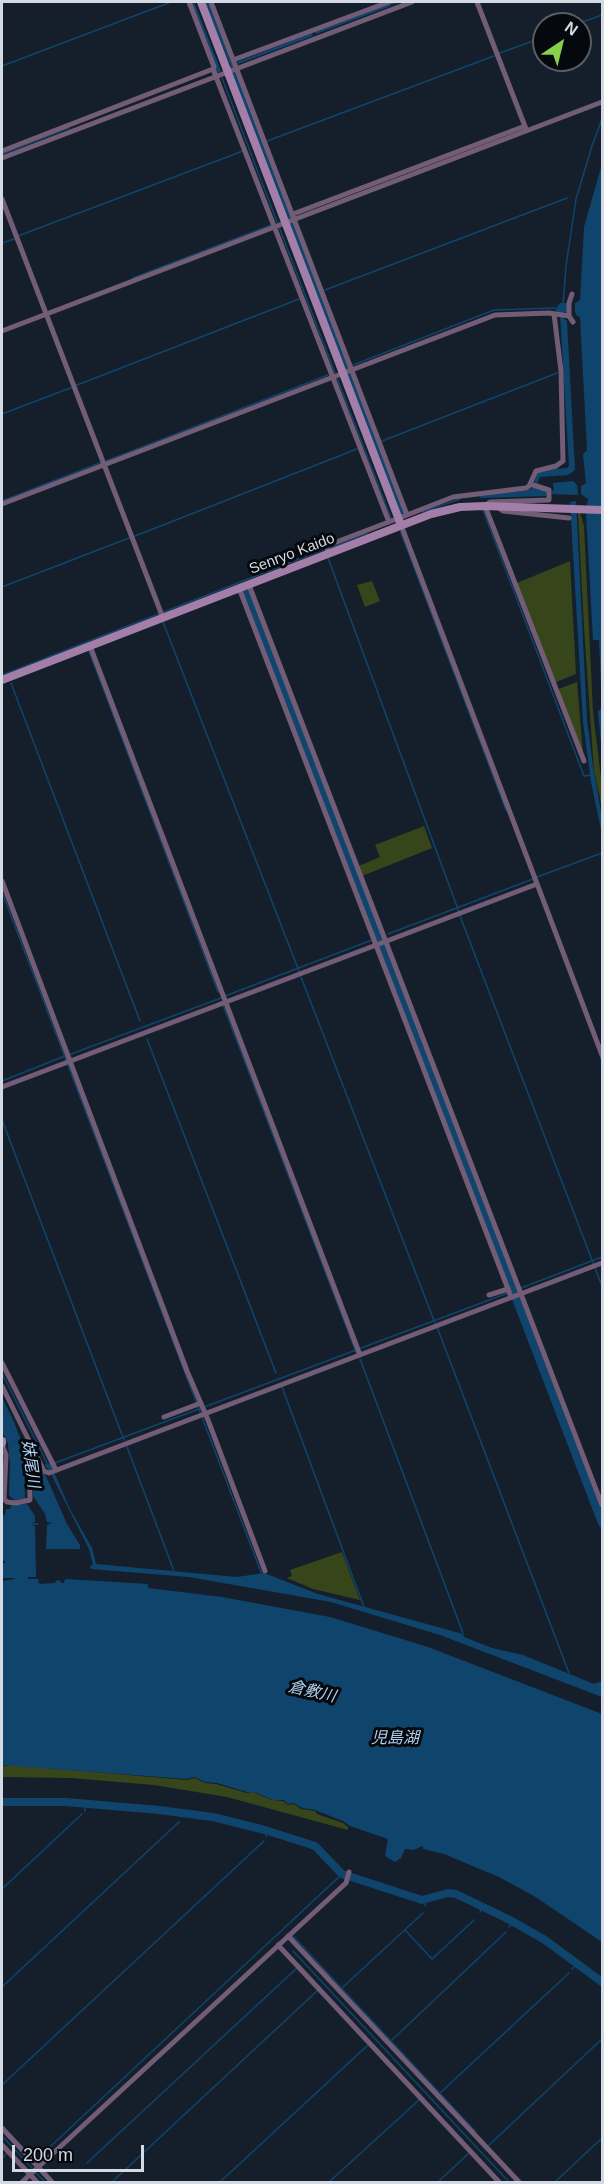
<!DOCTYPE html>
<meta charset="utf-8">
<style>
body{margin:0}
#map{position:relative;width:604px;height:2184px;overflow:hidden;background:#151f2c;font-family:Helvetica,sans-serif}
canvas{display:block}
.frame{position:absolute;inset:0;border:3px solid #d3dae3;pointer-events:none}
.north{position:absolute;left:532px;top:12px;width:60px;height:60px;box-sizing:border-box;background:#05090e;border:2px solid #575d63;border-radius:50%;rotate:35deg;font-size:16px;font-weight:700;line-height:24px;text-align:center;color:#d3dae3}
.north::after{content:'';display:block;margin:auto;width:21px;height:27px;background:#88cf4a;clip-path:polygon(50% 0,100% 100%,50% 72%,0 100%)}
.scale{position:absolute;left:12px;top:2145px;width:132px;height:27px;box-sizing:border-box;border:3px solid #d3dae3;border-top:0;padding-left:8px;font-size:18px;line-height:21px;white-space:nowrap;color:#d3dae3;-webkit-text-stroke:4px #05090e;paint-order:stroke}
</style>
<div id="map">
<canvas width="604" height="2184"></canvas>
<div class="frame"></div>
<div class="north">N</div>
<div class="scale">200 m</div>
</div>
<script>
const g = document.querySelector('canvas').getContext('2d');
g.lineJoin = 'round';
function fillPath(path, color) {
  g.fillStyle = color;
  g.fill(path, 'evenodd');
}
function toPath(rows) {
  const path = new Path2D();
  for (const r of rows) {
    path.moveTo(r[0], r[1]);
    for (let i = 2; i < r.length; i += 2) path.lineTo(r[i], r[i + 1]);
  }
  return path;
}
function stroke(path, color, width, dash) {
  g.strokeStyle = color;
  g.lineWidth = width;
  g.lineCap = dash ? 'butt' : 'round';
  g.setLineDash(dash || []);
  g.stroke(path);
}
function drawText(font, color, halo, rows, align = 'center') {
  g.font = font + ' Helvetica,"Noto Sans JP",sans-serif';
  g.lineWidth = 6;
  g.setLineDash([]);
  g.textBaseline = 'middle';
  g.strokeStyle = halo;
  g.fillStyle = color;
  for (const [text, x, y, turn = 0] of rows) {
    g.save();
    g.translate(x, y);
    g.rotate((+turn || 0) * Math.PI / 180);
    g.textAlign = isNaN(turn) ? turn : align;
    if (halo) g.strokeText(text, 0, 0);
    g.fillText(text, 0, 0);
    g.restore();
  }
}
const green = toPath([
 [580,512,584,526,593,712,602,787,602,808,594,771,584,628,578,513],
 [570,561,576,674,554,683,517,583],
 [372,581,380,601,365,607,357,585],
 [577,682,583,754,556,690],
 [424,826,432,848,362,876,359,866,380,857,375,845],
 [342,1552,360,1600,313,1589,287,1578,292,1576,290,1570],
 [12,1765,187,1780,195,1778,205,1783,216,1784,247,1793,253,1792,272,1800,283,1801,288,1805,294,1804,301,1809,315,1811,317,1814,343,1823,348,1827,348,1830,227,1797,154,1785,71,1778,2,1777,2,1766]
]);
const water = toPath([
 [191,2,194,2,221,71,217,73],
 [204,2,209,2,233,66,231,67],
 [390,4,391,6,316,34,315,32],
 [312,33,313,36,238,64,237,62],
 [602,164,602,753,598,712,602,707,599,640,593,640,586,514,588,499,581,494,581,486,586,483,583,454,587,450,580,317,577,316,575,312,575,303,580,300,584,227],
 [560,303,567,303,567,311,562,314,563,318,567,321,575,470,568,475,540,477,537,484,548,492,546,496,480,498,480,495,525,491,534,487,536,474,543,470,567,468,569,466,560,314,555,310],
 [573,481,577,485,578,495,552,494,552,491,554,490,553,483],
 [576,501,587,720,593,766,602,818,602,834,591,782,583,722,570,502],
 [2,1397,14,1422,24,1448,25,1500,15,1501,9,1495,10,1464,8,1444,2,1431],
 [50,1463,70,1509,92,1548,96,1564,237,1577,264,1573,318,1594,463,1634,464,1637,492,1648,523,1655,594,1684,602,1681,602,1697,440,1635,331,1602,189,1577,91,1569,90,1566,93,1565,89,1549,49,1470,46,1467,45,1464],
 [39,1465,46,1476,67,1524,80,1545,80,1549,46,1549,47,1525,52,1523,47,1522,45,1514,33,1496,32,1467],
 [27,1504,35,1516,35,1522,32,1523,33,1526,35,1526,36,1577,28,1577,28,1579,39,1579,38,1582,40,1584,55,1583,56,1581,60,1580,61,1583,64,1583,65,1579,148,1584,148,1588,222,1597,330,1617,428,1647,602,1714,602,1942,534,1896,499,1877,444,1854,423,1849,423,1846,413,1850,405,1849,401,1858,395,1862,385,1856,388,1839,350,1826,343,1821,315,1810,302,1808,294,1803,288,1804,284,1800,273,1800,257,1793,247,1792,217,1783,205,1782,195,1777,186,1779,2,1765,2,1581,15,1579,14,1578,2,1578,2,1564,5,1563,5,1561,2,1561,2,1516,5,1515,6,1509,10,1509,11,1505]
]);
const stream = toPath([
 [391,4,399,2],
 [577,24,602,15],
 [500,53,544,37],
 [2,66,171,2],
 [222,78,335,373],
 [267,141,494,56],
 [2,154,69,128],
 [18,236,243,151],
 [2,243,14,239],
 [133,278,271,225],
 [325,290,567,198],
 [563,305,566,266,576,199,592,146,602,119],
 [353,365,494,310,555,308],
 [337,378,391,518],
 [77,385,299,299],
 [2,414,73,387],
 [382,441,557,373],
 [106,461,328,375],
 [2,501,102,462],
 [483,510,584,776,592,775],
 [422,512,460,499],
 [401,533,506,810],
 [135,536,357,449],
 [330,548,367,533],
 [328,558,459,912],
 [2,587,129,538],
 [163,622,299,971],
 [89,651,218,992],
 [2,675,325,549],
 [11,683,140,1021],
 [537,877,602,853],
 [2,892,200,1412],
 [460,916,602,1286],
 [388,934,533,879],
 [301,977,435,1323],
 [225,996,372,940],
 [223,1005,356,1352],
 [147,1039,276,1373],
 [71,1054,221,998],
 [600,1055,602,1062],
 [2,1081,65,1056],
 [2,1120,124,1440],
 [521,1288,602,1257],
 [437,1327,569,1673],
 [361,1348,516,1290],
 [360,1359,463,1633],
 [2,1373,47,1463],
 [282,1387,364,1607],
 [202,1417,262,1575],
 [127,1447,174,1571],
 [55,1463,356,1350],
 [32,1524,38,1524],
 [85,1811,85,1804],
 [181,1817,182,1813],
 [266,1836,268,1831],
 [2,1889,82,1814],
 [425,1906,426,1900],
 [480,1912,482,1907],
 [509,1927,513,1922],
 [405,1930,432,1959,474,1920],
 [292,1935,475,2131],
 [293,1951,509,2182],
 [572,1969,578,1963],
 [2,1987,179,1822],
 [342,1988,423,1913],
 [392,2040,506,1932],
 [2,2085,264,1841],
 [440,2093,569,1973],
 [2,2136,32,2168],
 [489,2145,602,2039],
 [2,2158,7,2153],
 [36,2160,342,1874],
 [87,2163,297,1968],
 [35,2172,45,2182],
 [112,2182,317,1991],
 [220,2182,368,2045],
 [329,2182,419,2100],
 [438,2182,469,2153],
 [555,2182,602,2138]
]);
const canal = toPath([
 [232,68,404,517]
]);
const river = toPath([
 [245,591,602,1523],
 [2,1802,66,1802,159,1810,213,1817,265,1830,315,1846,342,1874,422,1900,448,1893,456,1894,510,1920,545,1940,602,1982]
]);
const street = toPath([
 [211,2,407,515,326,546,329,554],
 [477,2,526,129],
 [233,60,389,2],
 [213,69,389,522],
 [2,151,213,69,214,67,189,2],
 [2,158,412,2],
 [2,199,163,618],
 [293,214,525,126],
 [569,316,569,303,572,294],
 [2,331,602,102],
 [530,484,549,490,549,500,490,502,485,506,584,761],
 [2,504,495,315,549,313,569,316,573,322],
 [498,507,503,511,569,518],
 [407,515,453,497,526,488,529,486,536,471,556,466,563,461,561,371,554,314],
 [401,525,602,1055],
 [249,585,602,1505],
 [239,588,508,1289],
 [90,646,360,1355],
 [2,881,187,1371,208,1420,265,1571],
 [2,1087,537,884],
 [489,1295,508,1289,511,1297],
 [2,1363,56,1470],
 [2,1386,44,1471,49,1473,602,1263],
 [164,1417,201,1403],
 [2,1444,6,1455,4,1499,7,1502,16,1503,30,1500,29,1446],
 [288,1936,519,2182],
 [278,1945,499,2182],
 [2,2128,52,2182],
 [2,2145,37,2182],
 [22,2182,346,1883,349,1872]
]);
const secondary = toPath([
 [201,2,401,525],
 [2,680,431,514,460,507,485,506,602,510],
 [2,1441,2,1443]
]);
const streetNames = [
 ["Senryo Kaido",292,554,-21]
];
const waterNames = [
 ["妹尾川",30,1464,82],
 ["倉敷川",312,1692,13],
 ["児島湖",395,1739]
];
fillPath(green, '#37451a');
fillPath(water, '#0f456d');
stroke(stream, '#0f456d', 1.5);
stroke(canal, '#0f456d', 4.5);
stroke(river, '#0f456d', 8);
stroke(street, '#725c76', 5);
stroke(secondary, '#a27ea8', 8);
drawText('15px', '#d3dae3', '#05090e', streetNames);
drawText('italic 16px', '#b0d1f0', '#05090e', waterNames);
</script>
